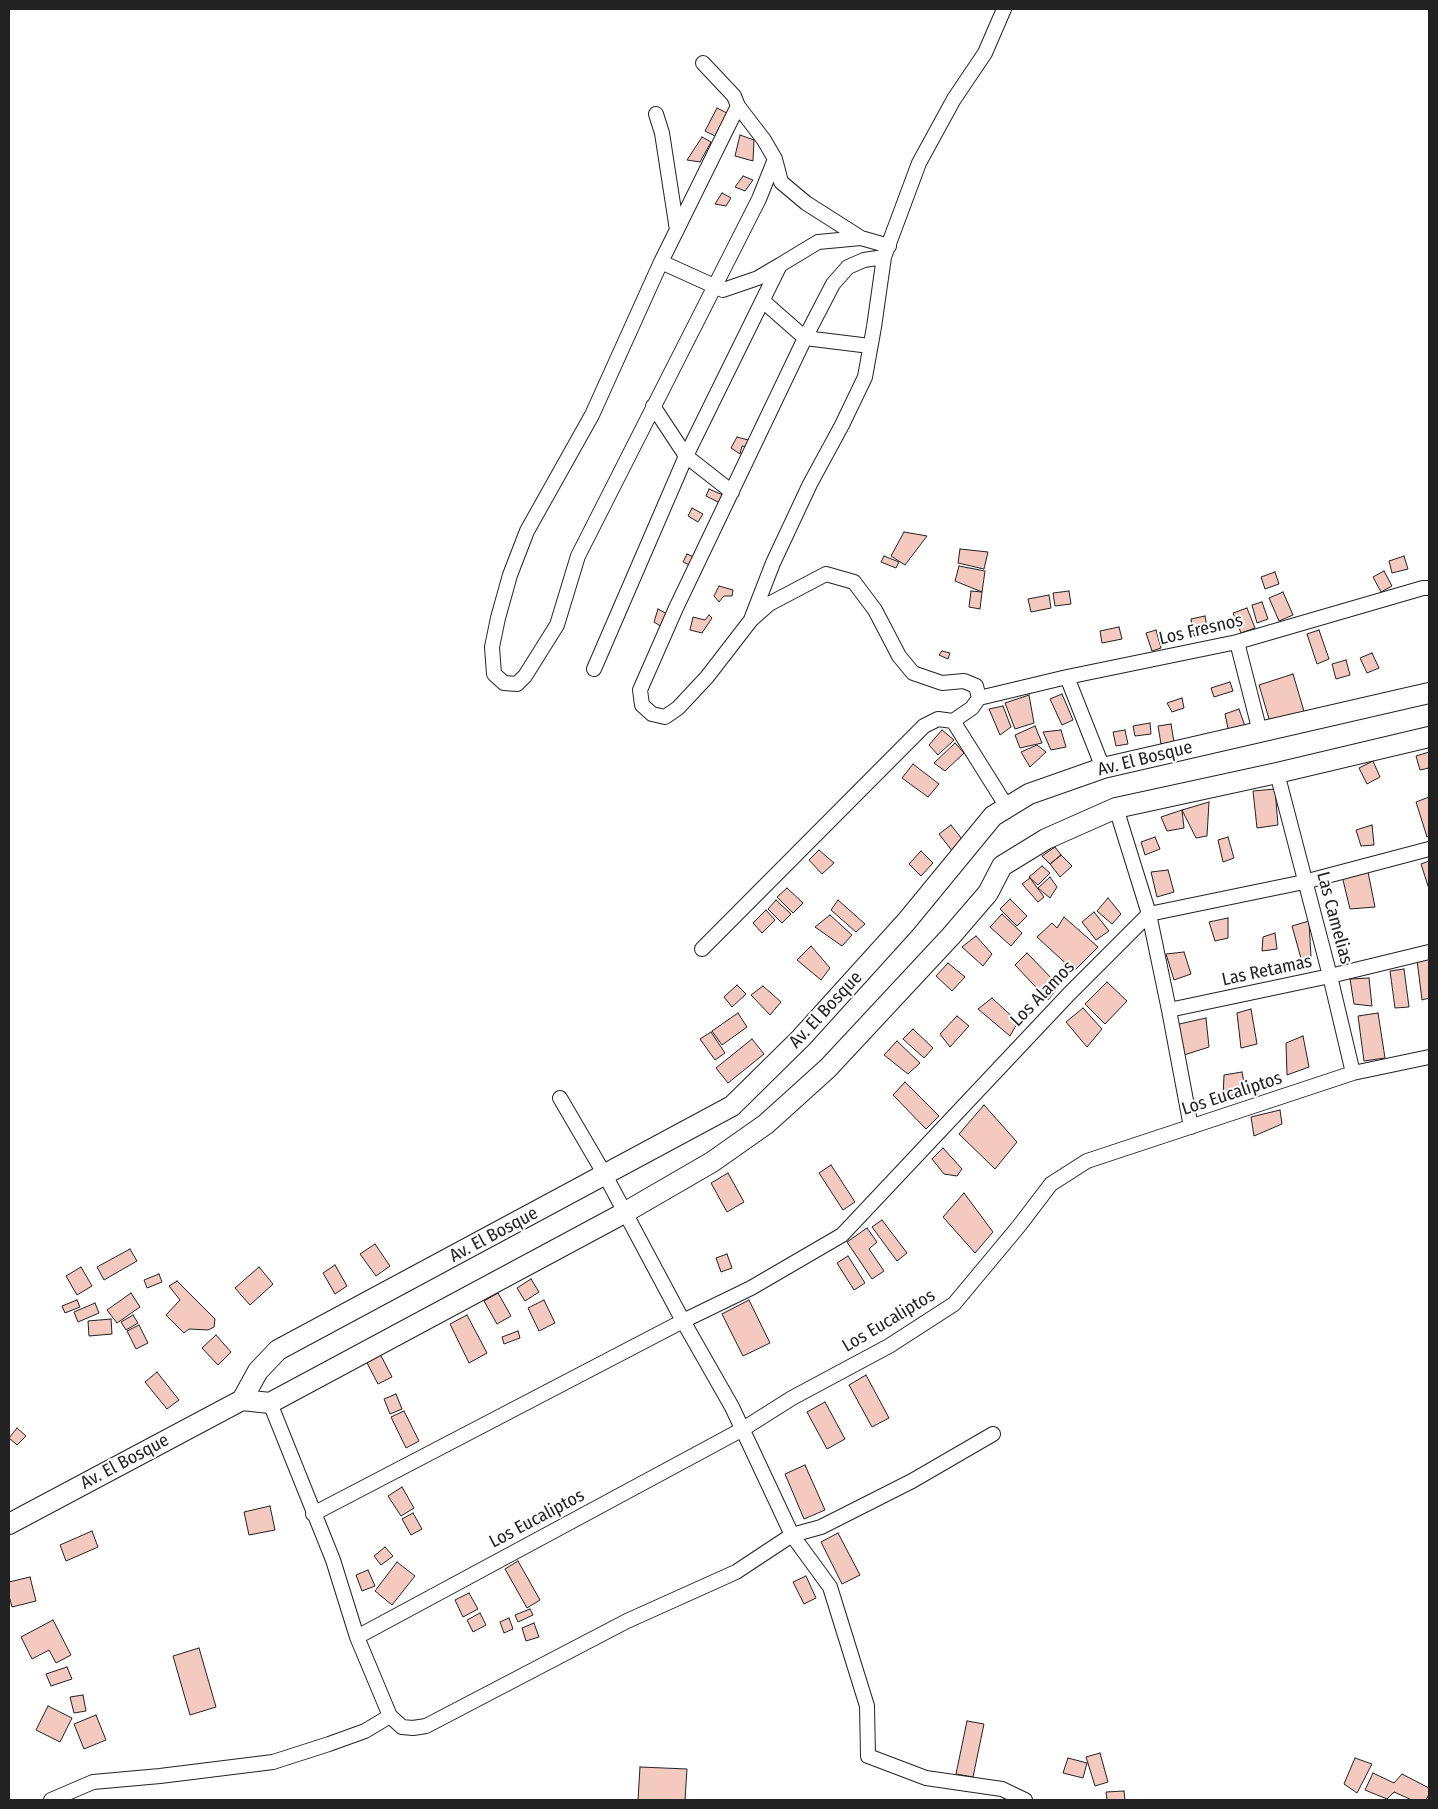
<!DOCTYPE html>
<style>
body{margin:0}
#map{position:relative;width:1438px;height:1809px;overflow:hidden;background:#fff;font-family:"Fira Sans Condensed",sans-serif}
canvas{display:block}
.frame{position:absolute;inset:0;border:10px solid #222;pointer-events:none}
</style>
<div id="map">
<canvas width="1438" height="1809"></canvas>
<div class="frame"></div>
</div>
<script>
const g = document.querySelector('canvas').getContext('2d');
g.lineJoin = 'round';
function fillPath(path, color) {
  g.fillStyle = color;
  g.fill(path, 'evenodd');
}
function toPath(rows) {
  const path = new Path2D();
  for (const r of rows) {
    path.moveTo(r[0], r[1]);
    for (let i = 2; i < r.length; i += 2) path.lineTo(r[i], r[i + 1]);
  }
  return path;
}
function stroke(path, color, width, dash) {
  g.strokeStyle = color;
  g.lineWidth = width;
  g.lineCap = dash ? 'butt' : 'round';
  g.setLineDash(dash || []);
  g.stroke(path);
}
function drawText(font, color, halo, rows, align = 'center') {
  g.font = font + ' "Fira Sans Condensed",sans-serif';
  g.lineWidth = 4;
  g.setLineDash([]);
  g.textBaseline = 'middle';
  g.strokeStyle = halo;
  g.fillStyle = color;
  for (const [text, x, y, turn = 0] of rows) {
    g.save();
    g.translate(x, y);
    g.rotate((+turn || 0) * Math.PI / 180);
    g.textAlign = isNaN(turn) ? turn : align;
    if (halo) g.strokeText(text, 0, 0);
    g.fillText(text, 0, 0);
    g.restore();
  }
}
const building = toPath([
 [717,108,727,113,715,136,705,131,717,108],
 [740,135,754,140,753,161,735,156,740,135],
 [702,137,711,142,700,162,687,160,702,137],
 [743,176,753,180,745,191,735,187,743,176],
 [722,193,731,198,726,206,715,204,722,193],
 [737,437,752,441,748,447,742,446,740,454,731,448,737,437],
 [709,489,723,495,720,503,706,496,709,489],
 [692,508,703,514,698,522,688,516,692,508],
 [904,532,927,536,905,565,891,556,904,532],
 [960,549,988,552,984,569,958,563,960,549],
 [687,554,696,558,692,566,683,562,687,554],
 [884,556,899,562,896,568,881,562,884,556],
 [1404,556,1408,569,1392,573,1389,561,1404,556],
 [959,566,985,571,982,592,955,581,959,566],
 [1384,571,1392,586,1381,592,1373,577,1384,571],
 [1275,572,1279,584,1265,589,1261,577,1275,572],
 [719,586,733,590,732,596,724,596,719,602,714,596,719,586],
 [971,591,982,592,980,609,969,607,971,591],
 [1069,591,1071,604,1055,606,1053,593,1069,591],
 [1283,592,1293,615,1279,621,1269,598,1283,592],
 [1049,595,1051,608,1031,612,1028,599,1049,595],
 [1262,602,1268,619,1257,623,1252,605,1262,602],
 [1247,608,1255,628,1241,633,1233,613,1247,608],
 [658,609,667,614,662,627,654,622,658,609],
 [709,615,712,618,702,633,690,630,693,617,705,620,709,615],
 [1205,616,1208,633,1194,636,1191,619,1205,616],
 [1119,627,1122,639,1102,643,1100,631,1119,627],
 [1156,630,1161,648,1152,651,1146,633,1156,630],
 [1319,630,1329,659,1317,664,1307,634,1319,630],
 [942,651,950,653,948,659,939,655,942,651],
 [1372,653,1379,668,1367,673,1360,658,1372,653],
 [1346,660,1350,675,1336,679,1332,664,1346,660],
 [1293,674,1306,718,1272,729,1259,685,1293,674],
 [1230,682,1233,691,1214,697,1211,688,1230,682],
 [1062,694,1073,720,1062,725,1050,699,1062,694],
 [1029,695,1034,723,1015,729,1005,703,1029,695],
 [1182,698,1184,708,1172,712,1167,703,1182,698],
 [1003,706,1011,727,1000,735,989,709,1003,706],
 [1239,709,1246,729,1229,733,1225,714,1239,709],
 [1150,723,1151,734,1135,736,1133,726,1150,723],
 [1171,724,1174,742,1161,744,1158,726,1171,724],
 [1035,726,1042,743,1020,748,1015,735,1035,726],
 [942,730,954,740,938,755,929,745,942,730],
 [1061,730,1066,747,1051,750,1043,732,1061,730],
 [1125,730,1128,744,1116,746,1113,732,1125,730],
 [955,743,964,753,945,771,934,763,955,743],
 [1037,745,1046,752,1030,767,1021,752,1037,745],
 [1429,752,1429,768,1420,770,1416,756,1429,752],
 [1373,761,1380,777,1367,784,1359,768,1373,761],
 [913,764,939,784,928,797,902,778,913,764],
 [1275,789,1278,825,1257,828,1253,791,1275,789],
 [1429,797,1429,836,1427,837,1416,802,1429,797],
 [1209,802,1207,836,1196,838,1182,810,1209,802],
 [1182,810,1184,828,1167,831,1161,817,1182,810],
 [951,825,968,847,956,856,939,834,951,825],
 [1372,825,1374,845,1361,846,1356,830,1372,825],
 [1155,837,1160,849,1145,855,1141,842,1155,837],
 [1228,837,1234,858,1223,862,1218,840,1228,837],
 [1055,847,1061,855,1050,864,1042,856,1055,847],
 [819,850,834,863,822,874,809,860,819,850],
 [921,851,933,863,921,876,909,864,921,851],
 [1061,855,1072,866,1060,877,1050,864,1061,855],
 [1429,861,1429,889,1421,864,1429,861],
 [1042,866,1050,873,1038,885,1029,877,1042,866],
 [1168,870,1174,892,1157,897,1151,872,1168,870],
 [1368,872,1375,907,1350,909,1342,876,1368,872],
 [1050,877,1057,887,1050,898,1038,888,1050,877],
 [1030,878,1044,897,1038,902,1022,884,1030,878],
 [787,888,803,903,793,913,777,897,787,888],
 [1108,898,1121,914,1112,924,1097,911,1108,898],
 [1010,899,1027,916,1017,926,1000,909,1010,899],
 [776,900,791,914,782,923,768,909,776,900],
 [838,900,865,924,856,932,831,910,838,900],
 [766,910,775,920,762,933,753,923,766,910],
 [1094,912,1109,931,1096,940,1082,922,1094,912],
 [1002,914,1022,933,1011,946,990,927,1002,914],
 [830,915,852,935,842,946,815,927,830,915],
 [1064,917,1098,947,1074,971,1037,937,1052,923,1057,928,1064,917],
 [1228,918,1228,938,1215,941,1209,922,1228,918],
 [1309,921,1311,957,1302,962,1292,926,1309,921],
 [1275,933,1277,949,1262,951,1263,937,1275,933],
 [976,936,992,954,983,966,962,947,976,936],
 [811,946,830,968,821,980,797,960,811,946],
 [1184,952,1191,974,1174,980,1166,954,1184,952],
 [1027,953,1059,986,1048,1000,1015,965,1027,953],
 [1429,959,1429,998,1422,1000,1417,960,1429,959],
 [948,963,965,977,952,991,936,976,948,963],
 [1404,969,1409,1007,1395,1008,1390,971,1404,969],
 [1369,978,1372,1006,1354,1004,1350,979,1369,978],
 [1107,982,1127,1001,1105,1024,1085,1004,1107,982],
 [737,985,746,994,732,1007,724,997,737,985],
 [763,986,781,1002,770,1015,751,995,763,986],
 [992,998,1018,1022,1010,1036,978,1009,992,998],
 [1083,1008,1102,1029,1087,1047,1066,1022,1083,1008],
 [1251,1009,1257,1044,1241,1048,1237,1013,1251,1009],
 [738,1013,747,1027,722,1045,712,1031,738,1013],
 [1378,1013,1385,1058,1364,1061,1358,1016,1378,1013],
 [957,1016,969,1026,950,1047,940,1034,957,1016],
 [1206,1018,1209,1047,1184,1055,1175,1025,1206,1018],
 [913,1029,933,1048,924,1058,903,1039,913,1029],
 [711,1032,725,1053,715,1060,700,1039,711,1032],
 [1303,1036,1309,1067,1287,1075,1286,1043,1303,1036],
 [752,1039,764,1054,728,1083,716,1068,752,1039],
 [897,1041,920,1063,908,1074,884,1055,897,1041],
 [1242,1072,1246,1093,1223,1097,1224,1075,1242,1072],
 [905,1082,939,1116,926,1129,893,1095,905,1082],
 [984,1105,1017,1142,995,1169,959,1134,984,1105],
 [1280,1110,1282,1124,1254,1136,1251,1117,1280,1110],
 [943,1148,962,1169,957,1176,944,1174,932,1159,943,1148],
 [831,1165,855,1202,843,1210,819,1173,831,1165],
 [728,1173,744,1202,727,1212,711,1183,728,1173],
 [964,1193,993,1232,975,1253,943,1217,964,1193],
 [882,1220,907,1253,897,1261,872,1227,882,1220],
 [867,1228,877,1242,869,1249,884,1271,872,1279,847,1242,867,1228],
 [375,1244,390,1266,376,1276,360,1254,375,1244],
 [130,1249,137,1261,104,1280,97,1267,130,1249],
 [727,1254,732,1268,721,1272,716,1258,727,1254],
 [848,1256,865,1283,854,1290,837,1263,848,1256],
 [335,1265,347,1286,335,1294,323,1273,335,1265],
 [81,1267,92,1286,77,1295,66,1276,81,1267],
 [259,1267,273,1284,250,1305,235,1288,259,1267],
 [159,1274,162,1282,147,1288,144,1280,159,1274],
 [531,1279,539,1292,525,1301,517,1288,531,1279],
 [177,1281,215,1319,214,1327,208,1330,189,1329,184,1333,166,1315,180,1300,169,1286,177,1281],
 [131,1293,140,1307,117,1323,107,1310,131,1293],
 [498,1293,511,1316,497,1324,484,1301,498,1293],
 [77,1300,80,1307,65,1313,62,1306,77,1300],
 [544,1300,555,1323,539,1331,528,1308,544,1300],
 [749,1300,770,1343,743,1356,722,1314,749,1300],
 [95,1303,99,1313,78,1322,74,1312,95,1303],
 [133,1315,138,1323,126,1330,121,1322,133,1315],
 [467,1315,487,1353,469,1363,450,1324,467,1315],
 [111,1319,112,1334,89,1336,88,1321,111,1319],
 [139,1325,148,1343,136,1349,127,1331,139,1325],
 [518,1331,520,1338,504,1344,502,1337,518,1331],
 [216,1335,231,1352,218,1365,202,1348,216,1335],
 [379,1352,392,1377,378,1384,365,1359,379,1352],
 [157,1372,179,1400,167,1409,145,1382,157,1372],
 [866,1375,889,1418,872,1427,849,1385,866,1375],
 [396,1394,402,1409,390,1414,384,1399,396,1394],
 [825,1402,845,1439,827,1449,807,1412,825,1402],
 [404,1411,419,1441,406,1448,391,1417,404,1411],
 [17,1428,26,1436,17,1445,9,1438,17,1428],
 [805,1465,825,1510,804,1519,785,1474,805,1465],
 [402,1487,414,1508,401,1516,388,1496,402,1487],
 [270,1506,275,1530,249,1535,244,1512,270,1506],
 [413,1513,422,1529,411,1535,402,1519,413,1513],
 [92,1531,98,1547,66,1561,60,1545,92,1531],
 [838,1533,860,1575,842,1584,821,1542,838,1533],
 [385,1547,393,1556,381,1565,374,1556,385,1547],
 [518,1561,540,1600,527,1608,505,1569,518,1561],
 [397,1562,415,1576,392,1605,375,1591,397,1562],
 [368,1570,375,1586,362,1591,356,1575,368,1570],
 [806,1576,816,1598,804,1604,793,1582,806,1576],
 [30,1577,36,1601,12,1607,9,1596,9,1582,30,1577],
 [469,1593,478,1609,463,1617,455,1600,469,1593],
 [530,1609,533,1615,518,1622,515,1615,530,1609],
 [480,1613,486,1625,473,1632,467,1620,480,1613],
 [509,1618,513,1629,504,1633,500,1622,509,1618],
 [53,1620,71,1655,56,1663,49,1650,32,1659,21,1637,53,1620],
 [534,1623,539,1637,526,1641,522,1628,534,1623],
 [199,1648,216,1707,190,1715,173,1656,199,1648],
 [67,1667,72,1679,51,1686,46,1674,67,1667],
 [83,1695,86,1711,74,1713,70,1697,83,1695],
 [48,1706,72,1718,60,1742,36,1730,48,1706],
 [96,1715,106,1740,84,1749,74,1724,96,1715],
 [967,1721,984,1724,973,1777,956,1774,967,1721],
 [1100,1753,1108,1782,1095,1786,1086,1757,1100,1753],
 [1068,1758,1087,1763,1083,1778,1063,1773,1068,1758],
 [1355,1758,1372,1764,1357,1793,1344,1784,1355,1758],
 [640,1767,687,1769,685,1800,638,1800,640,1767],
 [1373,1773,1394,1783,1402,1774,1429,1788,1429,1794,1426,1800,1412,1800,1394,1792,1387,1799,1365,1790,1373,1773],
 [1124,1791,1125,1800,1107,1800,1106,1792,1124,1791]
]);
const street = toPath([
 [703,63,734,96,738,106,764,140,775,159],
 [738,106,661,262,592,415,527,531,510,575,498,618,492,647,494,674,504,683,517,684,525,676,557,625,578,556,759,199,775,159,781,182,806,203,861,238,889,246],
 [656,114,662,133,677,230],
 [884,257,864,260,848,267,833,284,805,338,676,608,640,690,642,705,652,714,665,717,678,708,707,677,751,620,769,604,826,574,854,582,875,610,899,656,913,673,942,683,964,681,976,686,979,698,972,708,953,721,1007,807],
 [661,262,723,290,758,278,780,265],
 [763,301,805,338,870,346],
 [653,406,686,456,732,492],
 [752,617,773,563,810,484,842,425,865,377,874,327,884,257,919,163,954,99,985,53,1004,9],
 [1237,642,1260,732],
 [594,669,686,456,780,265,818,242,861,238],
 [1067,677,1103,768],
 [979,698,1067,677,1237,642,1423,588,1429,588],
 [1277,773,1330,976,1353,1073],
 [1116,808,1149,914,1169,1010,1191,1127],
 [702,949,924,726,938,719,953,721],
 [1169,1010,1330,976,1429,952],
 [560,1098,605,1175,683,1321,732,1407,792,1535,821,1527,912,1481,993,1434],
 [270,1403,333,1560,357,1637,390,1716,402,1727,413,1728,426,1726,627,1621,736,1572,792,1535,830,1587,867,1706,868,1756,926,1778,1002,1789,1025,1800],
 [313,1514,683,1321,751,1288,842,1235,1069,994,1149,914,1304,882,1429,849],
 [357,1637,743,1429,792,1398,889,1346,954,1304,1019,1226,1051,1184,1087,1161,1353,1073,1429,1057],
 [51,1800,93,1782,160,1776,273,1762,329,1744,365,1731,390,1716]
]);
const secondary = toPath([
 [242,1400,258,1371,278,1350,732,1106,801,1038,906,922,993,816,1029,794,1103,768,1429,693],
 [9,1524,242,1400,270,1403,624,1213,712,1162,766,1124,828,1068,951,936,988,893,1002,866,1046,839,1116,808,1277,773,1429,737]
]);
const streetNames = [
 ["Los Fresnos",1201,630,-13],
 ["Av. El Bosque",1145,759,-14],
 ["Las Camelias",1334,918,75],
 ["Las Retamas",1267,971,-12],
 ["Los Alamos",1043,994,-46],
 ["Av. El Bosque",826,1010,-47],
 ["Los Eucaliptos",1232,1094,-18],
 ["Av. El Bosque",494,1235,-28],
 ["Los Eucaliptos",889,1321,-31],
 ["Av. El Bosque",125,1462,-28],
 ["Los Eucaliptos",537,1519,-28]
];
fillPath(building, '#f3c9c0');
stroke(building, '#222', 1);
stroke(street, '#222', 16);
stroke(secondary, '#222', 22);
stroke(street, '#fff', 14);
stroke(secondary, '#fff', 20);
drawText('18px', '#222', '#fff', streetNames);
</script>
